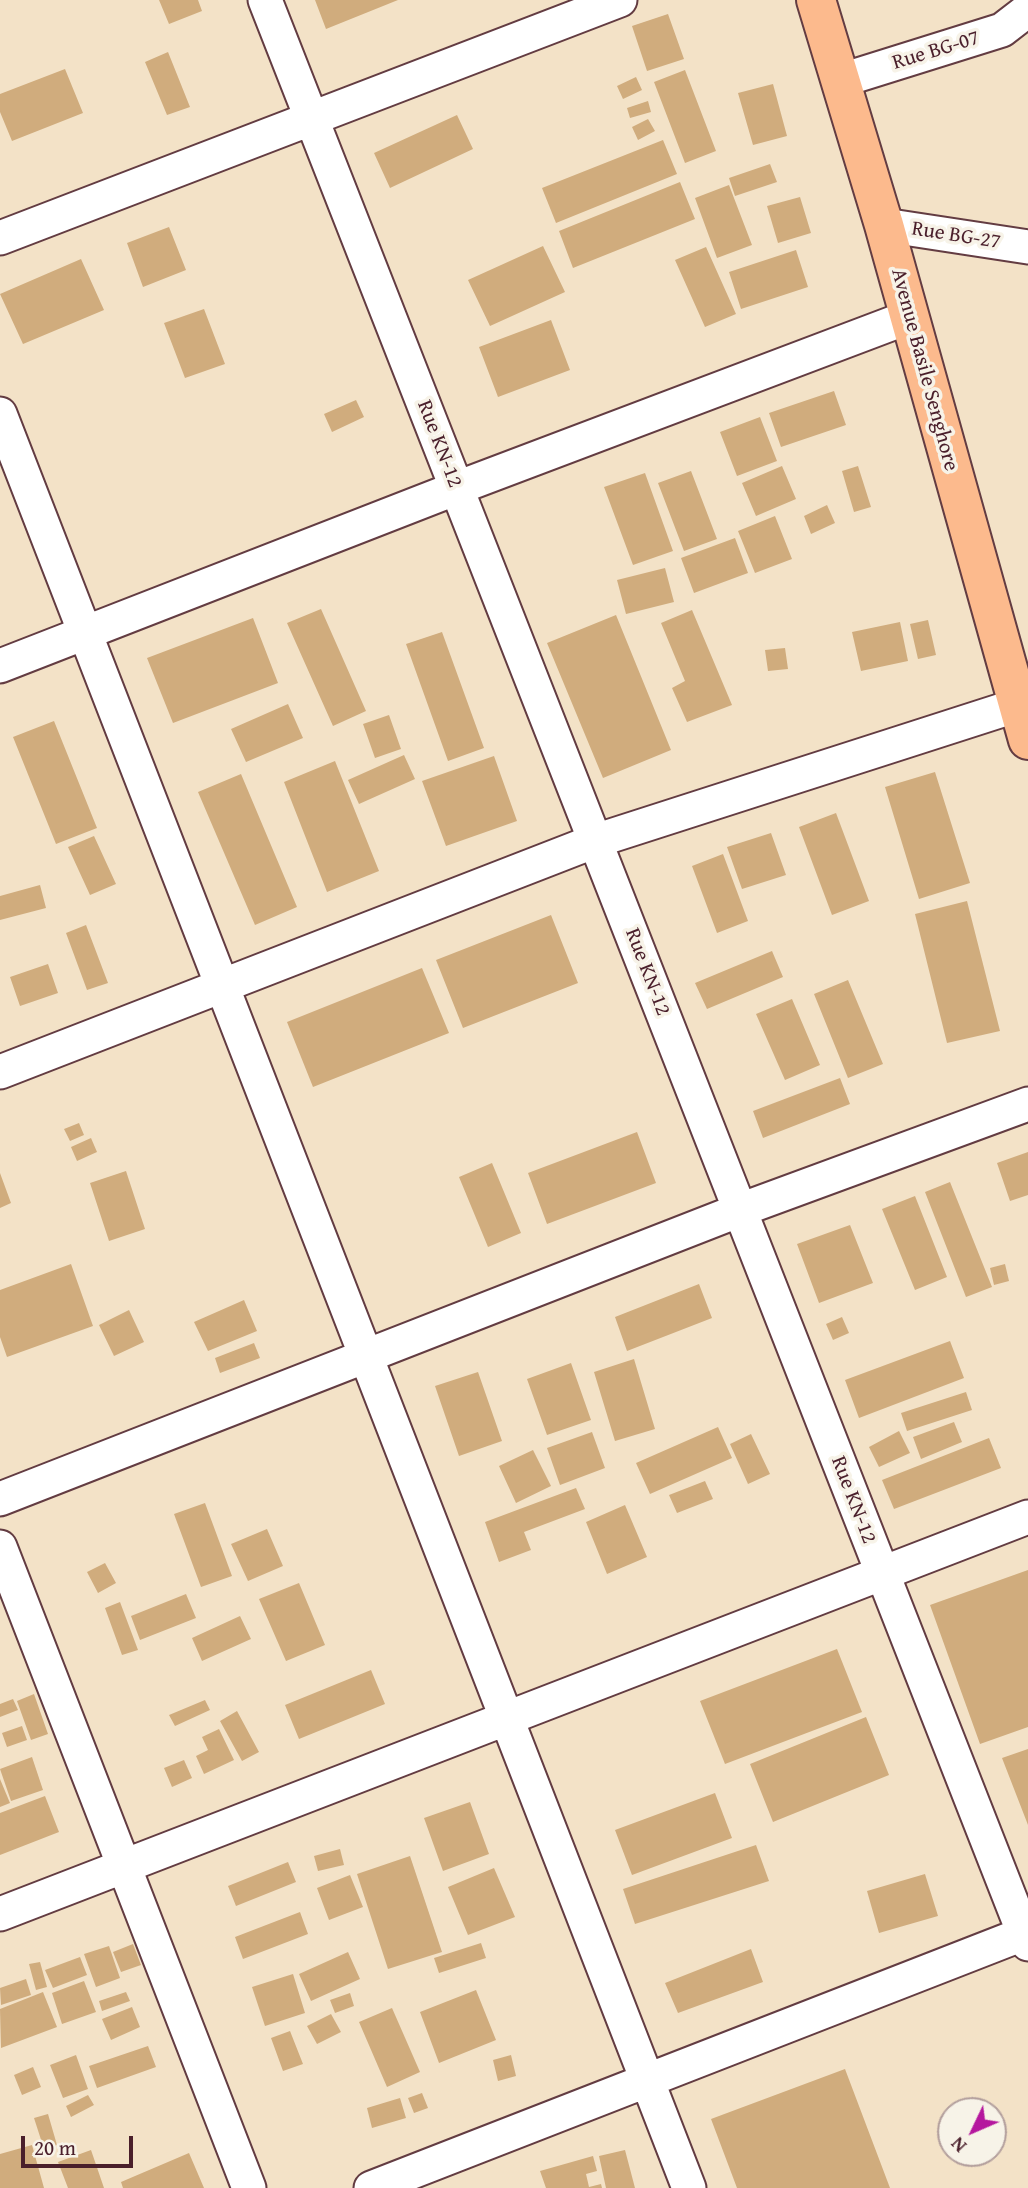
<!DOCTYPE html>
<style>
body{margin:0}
#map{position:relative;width:1028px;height:2188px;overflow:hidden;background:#f3e2c7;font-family:"Gentium Book Plus",serif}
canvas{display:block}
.north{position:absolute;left:937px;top:2097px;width:70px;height:70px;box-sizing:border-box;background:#f7f3e8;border:2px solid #b29e9c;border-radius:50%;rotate:226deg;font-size:19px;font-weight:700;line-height:28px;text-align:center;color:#4a1f2b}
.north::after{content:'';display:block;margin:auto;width:24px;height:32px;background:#b5179e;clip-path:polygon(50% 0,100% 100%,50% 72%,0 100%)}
.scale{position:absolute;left:21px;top:2136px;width:112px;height:32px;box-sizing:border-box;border:4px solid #4a1f2b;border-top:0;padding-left:9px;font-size:21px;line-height:24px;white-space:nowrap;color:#4a1f2b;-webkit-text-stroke:5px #f7f3e8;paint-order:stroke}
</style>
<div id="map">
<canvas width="1028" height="2188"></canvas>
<div class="north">N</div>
<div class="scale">20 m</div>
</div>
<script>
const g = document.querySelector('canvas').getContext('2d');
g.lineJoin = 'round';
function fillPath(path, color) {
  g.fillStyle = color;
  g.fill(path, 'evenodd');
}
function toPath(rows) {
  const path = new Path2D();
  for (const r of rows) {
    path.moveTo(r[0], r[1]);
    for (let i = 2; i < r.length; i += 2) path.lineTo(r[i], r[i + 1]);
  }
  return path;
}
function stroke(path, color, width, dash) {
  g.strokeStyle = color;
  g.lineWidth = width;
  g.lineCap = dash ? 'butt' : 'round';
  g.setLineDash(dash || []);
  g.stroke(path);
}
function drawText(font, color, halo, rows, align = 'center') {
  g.font = font + ' "Gentium Book Plus",serif';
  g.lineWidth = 7;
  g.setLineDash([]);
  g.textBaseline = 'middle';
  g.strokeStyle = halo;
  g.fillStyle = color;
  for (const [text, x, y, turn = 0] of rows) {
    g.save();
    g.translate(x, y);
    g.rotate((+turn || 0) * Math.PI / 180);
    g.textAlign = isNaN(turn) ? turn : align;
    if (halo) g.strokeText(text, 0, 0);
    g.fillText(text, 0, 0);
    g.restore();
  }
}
const building = toPath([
 [159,0,198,0,202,11,169,24],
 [315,0,398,0,326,29],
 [668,14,684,59,647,71,632,26],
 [168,52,190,107,167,115,145,62],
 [65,69,83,113,12,141,0,112,0,94],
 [685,70,716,151,685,163,654,82],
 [636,77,642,90,623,99,617,86],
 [773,84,787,136,753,145,738,93],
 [648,101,651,112,630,118,627,108],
 [457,115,473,149,390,188,374,153],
 [648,119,655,131,638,140,632,127],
 [663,140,677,174,556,223,542,188],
 [770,164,777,182,735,196,729,178],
 [680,182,695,219,573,268,559,231],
 [729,185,752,245,717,258,695,198],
 [800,197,811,233,778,243,767,206],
 [169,227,186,270,143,287,127,243],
 [543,246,565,292,490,326,468,280],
 [706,247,736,314,705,327,675,260],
 [796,250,808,287,741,309,729,272],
 [81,259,104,310,23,344,0,294],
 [204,309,225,364,185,378,164,323],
 [551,320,570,370,498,397,479,347],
 [834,391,846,425,781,447,769,413],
 [356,400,364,417,332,432,324,414],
 [760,417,777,461,737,476,720,432],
 [782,466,796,499,756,516,742,483],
 [858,466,871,507,854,512,842,471],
 [691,471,717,539,684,551,658,483],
 [645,473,673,551,633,565,604,487],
 [827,505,835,523,811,534,804,516],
 [775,516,792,559,755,573,738,531],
 [735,538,748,573,694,593,681,558],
 [665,568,674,602,626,614,617,580],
 [321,609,366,711,333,726,287,623],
 [692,610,732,705,687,722,672,688,685,681,661,623],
 [616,615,671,750,603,778,547,643],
 [253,618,278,683,173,723,147,658],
 [928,620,936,655,918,659,910,624],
 [900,622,908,661,861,671,852,632],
 [442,632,484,748,448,761,406,644],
 [785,648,788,669,768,671,765,650],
 [288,704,303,738,246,762,231,729],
 [389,715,401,749,375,758,363,724],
 [54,721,97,828,56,844,13,737],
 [404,755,415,779,359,804,348,780],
 [494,756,517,821,446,846,422,781],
 [335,761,379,871,327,892,284,782],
 [935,772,970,883,919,899,885,787],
 [241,774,297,907,255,925,198,792],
 [836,813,869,901,832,915,799,827],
 [771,833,786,875,742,889,727,847],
 [94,836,116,884,90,895,68,847],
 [723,854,748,921,717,933,692,866],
 [40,885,46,908,0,920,0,896],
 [967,901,1000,1031,947,1043,915,914],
 [551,915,578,983,463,1028,436,960],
 [86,925,108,983,87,990,66,933],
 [772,951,783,977,707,1009,695,983],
 [48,964,58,993,20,1006,10,977],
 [422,968,449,1033,313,1087,287,1022],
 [848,980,883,1064,848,1078,814,994],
 [792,999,820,1065,785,1080,756,1014],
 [840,1078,850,1104,763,1138,753,1111],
 [79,1123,84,1135,70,1141,64,1129],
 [637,1132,656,1183,547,1224,528,1173],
 [91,1138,97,1152,77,1161,71,1147],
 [1028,1152,1028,1195,1010,1201,997,1163],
 [492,1163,521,1233,488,1247,459,1177],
 [126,1171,145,1229,109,1241,90,1183],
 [0,1173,11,1203,0,1208],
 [950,1182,992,1287,966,1297,925,1192],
 [915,1196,947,1277,915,1290,882,1209],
 [850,1225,873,1283,819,1303,797,1244],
 [71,1264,93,1326,7,1357,0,1337,0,1290],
 [1005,1264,1009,1281,994,1285,990,1268],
 [699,1284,712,1318,627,1351,615,1317],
 [244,1300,257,1331,208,1351,194,1322],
 [129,1310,144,1342,114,1356,99,1325],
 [842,1317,849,1333,833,1340,826,1324],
 [950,1341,964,1378,859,1418,845,1380],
 [254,1343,260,1358,220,1373,215,1358],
 [634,1359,655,1429,615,1441,594,1372],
 [571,1363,591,1420,547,1435,527,1379],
 [478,1372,502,1441,459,1456,435,1386],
 [966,1392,972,1410,907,1431,901,1413],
 [954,1422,962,1442,921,1459,913,1437],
 [718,1427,732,1458,650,1494,636,1463],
 [899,1431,910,1453,879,1467,869,1447],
 [592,1432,605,1468,560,1485,547,1448],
 [751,1434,770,1474,748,1484,730,1444],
 [989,1438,1001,1468,894,1509,882,1480],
 [533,1450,551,1486,516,1503,499,1466],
 [705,1481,713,1499,677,1513,669,1495],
 [576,1488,585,1509,524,1532,531,1550,499,1562,485,1522],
 [205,1503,232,1576,201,1587,174,1514],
 [625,1505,647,1557,607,1574,586,1522],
 [267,1529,283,1566,248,1581,231,1544],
 [105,1563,116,1583,98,1593,87,1572],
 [1028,1570,1028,1727,980,1744,930,1605],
 [299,1583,325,1645,286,1661,259,1599],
 [186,1594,196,1618,140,1640,131,1616],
 [120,1602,138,1650,122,1655,105,1608],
 [240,1616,251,1639,202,1661,192,1638],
 [837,1649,862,1712,725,1764,700,1701],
 [371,1670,385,1704,299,1739,285,1705],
 [34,1694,48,1734,31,1740,17,1701],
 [13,1699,18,1710,0,1717,0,1704],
 [205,1700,210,1710,175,1726,169,1715],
 [237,1711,259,1752,242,1761,220,1721],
 [866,1717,889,1775,773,1822,750,1764],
 [22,1726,27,1740,7,1747,2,1733],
 [219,1729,234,1760,204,1774,196,1756,208,1750,202,1737],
 [1028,1749,1028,1825,1002,1758],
 [32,1757,43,1790,11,1801,0,1769],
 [184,1760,192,1778,172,1787,164,1768],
 [0,1779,10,1803,0,1807],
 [715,1793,732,1838,632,1875,615,1830],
 [45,1796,59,1832,0,1855,0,1813],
 [470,1802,489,1854,443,1871,424,1818],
 [756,1845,769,1881,635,1924,623,1889],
 [340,1849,344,1865,318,1871,314,1856],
 [410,1856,442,1952,388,1969,357,1874],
 [288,1862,296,1882,236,1906,228,1886],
 [494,1868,515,1917,468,1935,448,1887],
 [925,1874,938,1916,879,1933,867,1891],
 [350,1875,363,1907,329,1920,317,1888],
 [300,1912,308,1934,243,1959,235,1937],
 [481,1943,486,1958,439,1973,434,1958],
 [133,1944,141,1965,121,1972,113,1952],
 [109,1946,120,1978,96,1987,84,1954],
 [751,1949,763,1982,678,2013,665,1983],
 [348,1952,360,1979,311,2001,299,1974],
 [80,1957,87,1975,53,1988,45,1970],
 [40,1962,47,1987,36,1990,29,1964],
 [293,1974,305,2013,265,2026,252,1987],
 [26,1979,31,1995,1,2005,0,1988],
 [84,1981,96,2012,62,2024,52,1993],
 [476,1990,496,2040,439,2063,420,2012],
 [43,1992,57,2027,1,2048,0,2009],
 [126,1992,130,2001,102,2011,99,2001],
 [350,1993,354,2006,335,2013,330,2000],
 [132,2007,140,2027,111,2040,102,2019],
 [392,2008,420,2072,387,2087,359,2022],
 [331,2014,341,2032,317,2044,307,2026],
 [290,2031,303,2064,283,2071,271,2038],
 [148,2046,156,2067,97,2088,89,2066],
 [76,2055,88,2089,63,2098,50,2065],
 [511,2055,516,2076,498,2081,493,2060],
 [33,2067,41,2087,22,2095,14,2075],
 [845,2069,890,2188,737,2188,711,2119],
 [422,2093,428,2108,414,2113,408,2098],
 [88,2095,94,2105,71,2117,66,2106],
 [400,2098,406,2118,372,2128,367,2108],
 [48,2114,57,2145,44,2149,34,2118],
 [32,2145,44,2188,0,2188,0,2154],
 [91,2150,104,2188,68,2188,58,2162],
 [625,2150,635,2188,606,2188,599,2156],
 [189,2153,204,2188,123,2188,121,2182],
 [593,2156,597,2171,586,2174,589,2187,601,2184,602,2188,546,2188,540,2171]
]);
const minor = toPath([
 [265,0,1028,1944],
 [839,81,1002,30,1028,10],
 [884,225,1028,247],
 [0,238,620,0],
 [0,414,689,2188],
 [0,666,457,488,909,317],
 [0,1072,595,841,1018,705],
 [0,1499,740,1210,1028,1104],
 [0,1547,249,2188],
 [0,1914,1028,1517],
 [371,2188,1028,1932]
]);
const trunk = toPath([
 [816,0,884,225,1028,740]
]);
const streetNames = [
 ["Rue BG-07",936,51,-17],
 ["Rue BG-27",956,236,9],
 ["Avenue Basile Senghore",924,370,75],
 ["Rue KN-12",439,444,69],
 ["Rue KN-12",647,972,69],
 ["Rue KN-12",853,1500,69]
];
fillPath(building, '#d0ac7d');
stroke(minor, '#633c42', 37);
stroke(trunk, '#633c42', 42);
stroke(minor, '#fff', 33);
stroke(trunk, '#fcba8d', 38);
drawText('21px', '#4a1f2b', '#f7f3e8', streetNames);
</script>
